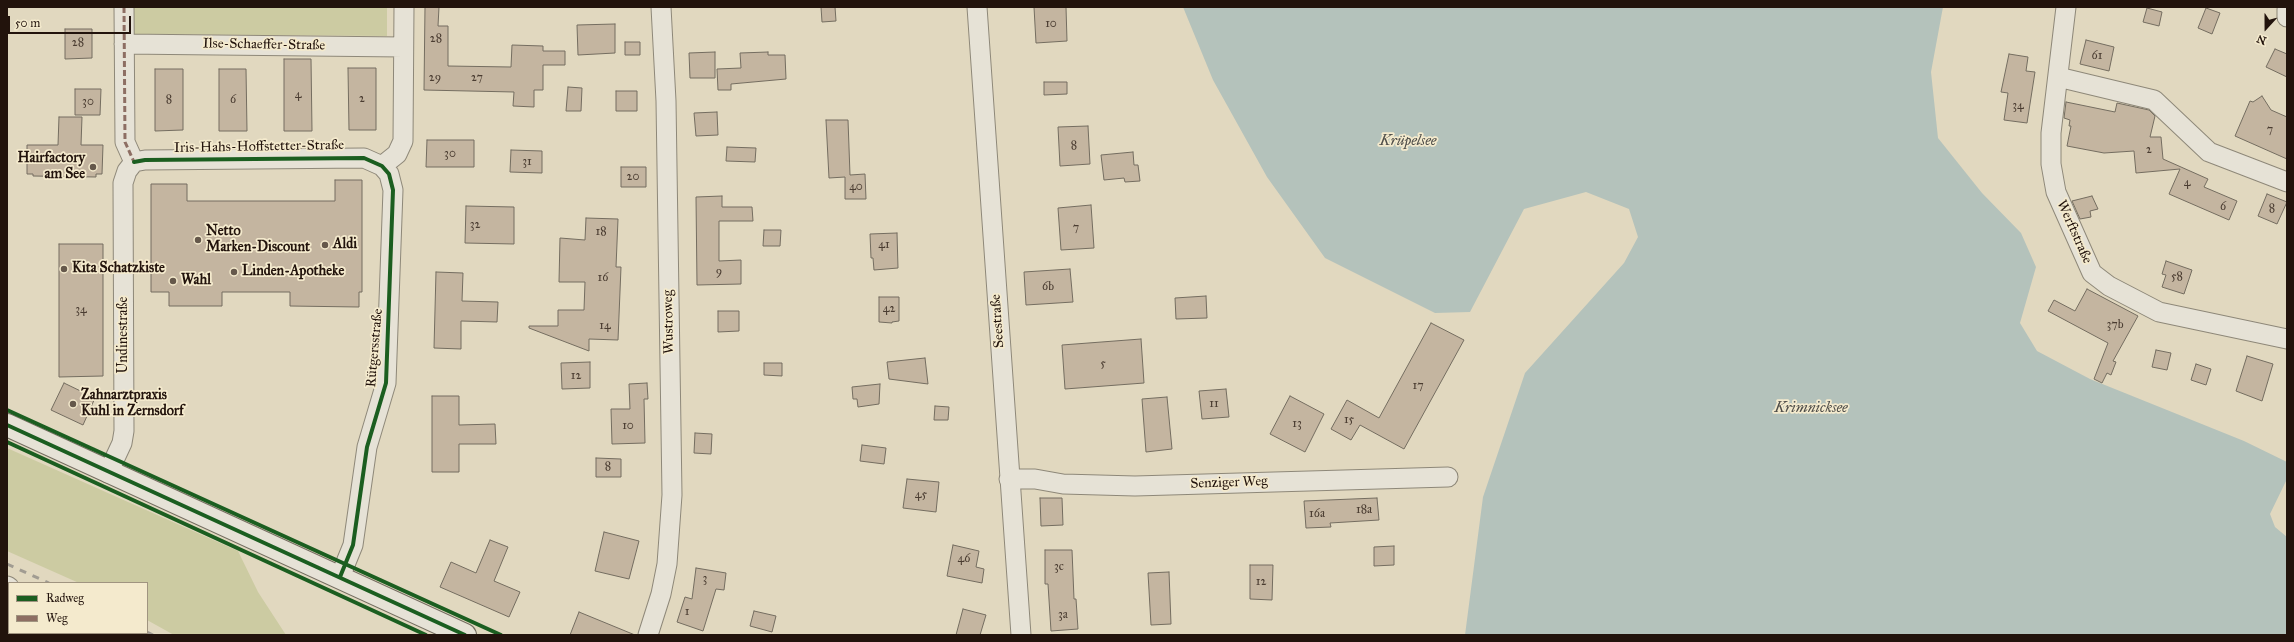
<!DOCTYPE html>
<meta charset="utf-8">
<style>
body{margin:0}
#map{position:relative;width:2294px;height:642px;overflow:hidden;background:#e1d8bf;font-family:"IM FELL Great Primer",serif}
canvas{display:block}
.frame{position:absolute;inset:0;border:8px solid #22130c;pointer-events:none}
.legend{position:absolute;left:8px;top:582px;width:140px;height:52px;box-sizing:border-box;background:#f4eacd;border:1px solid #a09480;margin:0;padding:5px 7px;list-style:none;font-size:12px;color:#22130c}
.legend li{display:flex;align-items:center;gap:8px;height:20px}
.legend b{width:20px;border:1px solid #a09480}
.north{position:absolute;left:2246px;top:8px;width:40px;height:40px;-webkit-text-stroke:3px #f4eacd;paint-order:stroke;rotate:201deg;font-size:11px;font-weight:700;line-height:16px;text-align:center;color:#22130c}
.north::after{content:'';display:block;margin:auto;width:14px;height:18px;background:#22130c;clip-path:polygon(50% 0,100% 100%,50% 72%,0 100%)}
.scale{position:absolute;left:8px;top:16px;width:123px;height:18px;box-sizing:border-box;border:2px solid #22130c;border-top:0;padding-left:5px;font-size:12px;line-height:14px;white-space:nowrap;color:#22130c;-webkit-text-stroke:3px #f4eacd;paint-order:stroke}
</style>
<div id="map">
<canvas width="2294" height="642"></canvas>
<div class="frame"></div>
<ul class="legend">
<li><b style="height:5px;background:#1b5e20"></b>Radweg</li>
<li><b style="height:5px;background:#8d6e63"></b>Weg</li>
</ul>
<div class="north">N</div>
<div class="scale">50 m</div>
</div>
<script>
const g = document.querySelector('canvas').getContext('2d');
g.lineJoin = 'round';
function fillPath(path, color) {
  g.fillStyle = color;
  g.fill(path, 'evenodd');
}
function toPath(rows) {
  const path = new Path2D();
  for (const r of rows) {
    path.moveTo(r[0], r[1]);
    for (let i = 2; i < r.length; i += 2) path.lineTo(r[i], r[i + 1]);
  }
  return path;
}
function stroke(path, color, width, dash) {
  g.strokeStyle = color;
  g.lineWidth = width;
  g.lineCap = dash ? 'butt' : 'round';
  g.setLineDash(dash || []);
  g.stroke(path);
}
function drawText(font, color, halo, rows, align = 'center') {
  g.font = font + ' "IM FELL Great Primer",serif';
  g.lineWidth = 3.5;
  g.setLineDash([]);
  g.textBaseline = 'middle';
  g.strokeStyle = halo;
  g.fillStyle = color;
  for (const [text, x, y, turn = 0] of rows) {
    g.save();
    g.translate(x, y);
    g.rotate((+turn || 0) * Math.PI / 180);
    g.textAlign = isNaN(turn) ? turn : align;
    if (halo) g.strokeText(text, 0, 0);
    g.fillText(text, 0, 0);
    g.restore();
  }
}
const green = toPath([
 [126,7,387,7,387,36,127,34],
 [7,448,238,551,258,592,286,635,174,635,147,620,147,583,79,583,7,551],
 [7,593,9,594,9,633,91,633,96,635,7,635]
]);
const water = toPath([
 [1183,7,1943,7,1931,72,1938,138,1982,193,2021,233,2036,267,2020,323,2037,351,2090,379,2244,441,2287,462,2287,479,2270,514,2275,527,2287,537,2287,635,1465,635,1483,497,1525,373,1624,263,1638,237,1629,209,1586,192,1524,209,1470,312,1435,313,1325,258,1267,177,1213,80]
]);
const building = toPath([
 [425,7,439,7,438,26,448,26,448,66,511,67,512,45,543,46,543,51,565,51,565,65,543,65,543,90,534,90,534,107,513,106,514,92,424,90,425,7],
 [821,7,835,7,836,21,822,22,821,7],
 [1034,7,1066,7,1067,41,1036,43,1034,7],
 [2147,8,2162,12,2159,26,2143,22,2147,8],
 [2206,8,2220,13,2212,34,2198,28,2206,8],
 [615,24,615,53,578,55,577,25,615,24],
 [65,29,92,29,92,58,65,59,65,29],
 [2086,40,2114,47,2109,71,2080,64,2086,40],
 [625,42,640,42,640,55,625,55,625,42],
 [2275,49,2287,54,2287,77,2266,67,2275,49],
 [715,52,715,78,690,78,689,53,715,52],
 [768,52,768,55,785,55,786,79,731,84,731,90,718,90,717,69,741,68,740,53,768,52],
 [2009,54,2028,57,2026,71,2035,72,2027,123,2004,120,2008,93,2001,92,2009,54],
 [284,59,311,59,312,131,284,131,284,59],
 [348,68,376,68,376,130,349,130,348,68],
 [155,69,183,69,183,130,155,131,155,69],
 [219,69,246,69,247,131,219,131,219,69],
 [1044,82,1067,82,1067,94,1044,95,1044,82],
 [568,87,582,88,581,111,566,111,568,87],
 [75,89,101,89,100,115,75,115,75,89],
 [616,91,637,91,637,111,616,111,616,91],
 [2262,96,2271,110,2287,117,2287,159,2235,136,2250,101,2253,102,2262,96],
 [2066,102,2115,112,2117,103,2149,110,2155,116,2150,137,2161,137,2163,159,2208,179,2204,187,2237,201,2229,220,2169,194,2180,169,2136,173,2134,151,2104,153,2067,146,2071,126,2069,126,2070,120,2064,118,2066,102],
 [717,112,718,135,696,136,694,113,717,112],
 [59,117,82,117,81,145,103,145,102,174,96,174,96,177,33,176,33,174,27,174,27,145,58,145,59,117],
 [826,120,848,120,850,175,865,174,866,199,845,199,845,177,829,178,826,120],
 [1088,126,1090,164,1060,166,1058,127,1088,126],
 [427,140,474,140,474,167,426,167,427,140],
 [727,147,756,148,755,162,726,161,727,147],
 [511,150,542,151,542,173,510,172,511,150],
 [1133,152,1134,165,1138,165,1140,181,1125,182,1124,178,1104,180,1101,155,1133,152],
 [621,167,646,167,646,187,621,187,621,167],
 [335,180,362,180,362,292,359,292,359,307,290,306,290,292,222,292,222,306,169,306,169,292,151,292,151,184,187,184,187,201,335,201,335,180],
 [2267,194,2287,202,2277,224,2258,216,2267,194],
 [722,196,722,207,752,207,753,221,719,221,719,261,741,260,741,284,697,285,696,197,722,196],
 [2092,196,2098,209,2090,211,2091,217,2080,219,2072,201,2092,196],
 [1091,205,1094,248,1061,250,1058,208,1091,205],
 [466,206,514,207,514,244,465,243,466,206],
 [586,218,618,219,616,267,621,267,618,340,589,339,589,351,529,328,529,326,558,326,558,310,584,310,585,282,559,282,560,238,585,240,586,218],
 [764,230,781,230,780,246,763,246,764,230],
 [897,233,898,268,874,270,873,258,871,258,870,234,897,233],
 [59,244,103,244,103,376,59,377,59,244],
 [2166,261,2192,270,2184,294,2162,287,2166,275,2162,274,2166,261],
 [1070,269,1073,302,1026,305,1024,272,1070,269],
 [436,272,463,273,462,301,498,302,497,322,461,321,461,349,434,348,436,272],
 [2087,289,2138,316,2113,361,2116,362,2111,375,2107,373,2102,383,2094,379,2108,343,2048,311,2054,300,2075,311,2087,289],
 [1206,296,1207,318,1176,319,1175,298,1206,296],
 [879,297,899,297,899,321,892,322,892,323,879,322,879,297],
 [718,311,739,311,739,331,718,332,718,311],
 [1431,323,1464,340,1404,449,1360,425,1351,440,1331,429,1347,400,1379,418,1431,323],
 [1141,339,1144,383,1065,389,1062,345,1141,339],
 [2156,350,2171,353,2167,370,2152,367,2156,350],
 [2247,356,2273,364,2262,401,2236,391,2247,356],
 [925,358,928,384,889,379,887,362,925,358],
 [590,362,590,388,562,389,561,363,590,362],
 [764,363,782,363,782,376,764,375,764,363],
 [2196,364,2211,369,2206,385,2191,380,2196,364],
 [64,383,95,398,83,425,51,410,64,383],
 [647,383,648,399,644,399,645,443,612,444,611,409,630,409,629,384,647,383],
 [880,384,879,404,858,407,857,399,853,399,852,387,880,384],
 [1226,389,1229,417,1202,419,1199,391,1226,389],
 [432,396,459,396,459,425,495,424,496,444,459,444,459,472,432,472,432,396],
 [1290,396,1324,414,1305,452,1270,434,1290,396],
 [1167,397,1172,449,1146,452,1142,399,1167,397],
 [935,406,949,407,948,420,934,420,935,406],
 [695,433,712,434,711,454,694,453,695,433],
 [862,445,886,448,884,464,860,461,862,445],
 [596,458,621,459,621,477,596,477,596,458],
 [907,479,939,482,936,512,903,508,907,479],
 [1040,498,1062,498,1063,525,1041,526,1040,498],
 [1377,498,1379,520,1330,523,1331,527,1306,528,1304,501,1377,498],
 [604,532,639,541,629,579,595,571,604,532],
 [490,540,508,547,494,581,520,592,509,617,440,587,451,562,476,573,490,540],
 [953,545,979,551,976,567,984,569,982,583,947,576,953,545],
 [1394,546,1394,565,1374,566,1374,547,1394,546],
 [1045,550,1072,550,1074,599,1076,599,1078,629,1051,631,1048,584,1045,584,1045,550],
 [1250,565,1273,565,1272,600,1250,599,1250,565],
 [696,568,726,573,724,590,716,589,703,631,677,622,685,597,692,599,696,568],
 [1169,572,1171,624,1151,625,1148,573,1169,572],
 [963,609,986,615,980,635,956,635,963,609],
 [754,611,776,616,772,632,750,626,754,611],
 [579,612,635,635,570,635,579,612]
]);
const street = toPath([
 [124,7,125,142,134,162],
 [977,7,1021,635],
 [2066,7,2051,133,2051,164,2056,192,2092,273,2109,286,2159,312,2287,339],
 [2287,9,2287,17],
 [124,44,403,47],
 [2058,77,2154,100,2209,152,2287,182],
 [134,162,145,160,364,158,382,166,389,174,393,190,386,383,367,447,353,545,340,577],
 [382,166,397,154,403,141,404,7],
 [108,473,122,443,124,431,123,183,127,171,134,162],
 [1009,479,1035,479,1063,484,1135,486,1448,477],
 [7,586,9,587],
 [105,633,109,635],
 [648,635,661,594,667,564,672,495,666,101,661,7]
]);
const secondary = toPath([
 [7,425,465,635]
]);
const rail = toPath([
 [7,564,49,583],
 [147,632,153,635]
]);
const quiet = toPath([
 [124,7,125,142,134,162],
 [7,595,9,595]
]);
const cycleway = toPath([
 [134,162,145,160,364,158,382,166,389,174,393,190,386,383,367,447,353,545,340,577],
 [7,410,501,635],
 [7,425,465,635],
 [7,442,426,635]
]);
const markers = [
 [93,167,4,"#65584b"],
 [198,240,4,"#65584b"],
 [325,245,4,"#65584b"],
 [64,269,4,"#65584b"],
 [234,272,4,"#65584b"],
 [173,281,4,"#65584b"],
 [73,404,4,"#65584b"]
];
const numberNames = [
 ["10",1051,24],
 ["28",436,39],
 ["28",78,43],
 ["61",2097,56],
 ["29",435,78],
 ["27",477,78],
 ["4",298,95],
 ["2",362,99],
 ["8",169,100],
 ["6",233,100],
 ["30",88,102],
 ["34",2018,106],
 ["7",2270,130],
 ["8",1074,146],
 ["2",2149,150],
 ["30",450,154],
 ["31",527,162],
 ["20",633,177],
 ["4",2187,183],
 ["40",856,187],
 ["6",2223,207],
 ["8",2272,209],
 ["32",475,225],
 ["7",1076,228],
 ["18",601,232],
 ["41",884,245],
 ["9",719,272],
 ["58",2177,277],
 ["16",603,278],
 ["6b",1048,287],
 ["42",889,309],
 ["34",81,310],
 ["37b",2115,325],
 ["14",605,326],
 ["5",1103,364],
 ["12",576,376],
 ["17",1418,386],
 ["11",1214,404],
 ["15",1349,420],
 ["13",1297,424],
 ["10",628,426],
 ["8",608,467],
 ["45",921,495],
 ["18a",1364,510],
 ["16a",1317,514],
 ["46",964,559],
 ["3c",1059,567],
 ["3",705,579],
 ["12",1261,582],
 ["1",687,612],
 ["3a",1063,615]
];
const streetNames = [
 ["Ilse-Schaeffer-Straße",264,45,1],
 ["Iris-Hahs-Hoffstetter-Straße",259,147,-1],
 ["Werftstraße",2074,232,66],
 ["Seestraße",998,321,-94],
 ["Wustroweg",669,322,-91],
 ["Undinestraße",124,335,-90],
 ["Rütgersstraße",375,348,-85],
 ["Senziger Weg",1229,483,-2]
];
const poiNames = [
 ["Hairfactory",85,159,"right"],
 ["am See",85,175,"right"],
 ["Netto",206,232],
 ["Marken-Discount",206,248],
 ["Aldi",333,245],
 ["Kita Schatzkiste",72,269],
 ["Linden-Apotheke",242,272],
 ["Wahl",181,281],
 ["Zahnarztpraxis",81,396],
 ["Kuhl in Zernsdorf",81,412]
];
const waterNames = [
 ["Krüpelsee",1408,141],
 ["Krimnicksee",1811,408]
];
fillPath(green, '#cccba2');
fillPath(water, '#b4c2bb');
fillPath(building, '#c4b5a0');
stroke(building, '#746d60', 1);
stroke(street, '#8e8879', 21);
stroke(secondary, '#746d60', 24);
stroke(street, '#e6e2d6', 19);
stroke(secondary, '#e6e2d6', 22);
stroke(rail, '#a19c92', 3, [7, 7]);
stroke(quiet, '#8d6e63', 3, [6, 3]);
stroke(cycleway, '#1b5e20', 4);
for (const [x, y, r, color] of markers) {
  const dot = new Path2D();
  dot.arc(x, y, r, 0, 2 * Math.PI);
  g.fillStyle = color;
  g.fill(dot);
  stroke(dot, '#f4eacd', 1.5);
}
drawText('12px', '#4a3c31', null, numberNames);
drawText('14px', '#22130c', '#f4eacd', streetNames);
drawText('bold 14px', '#22130c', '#f4eacd', poiNames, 'left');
drawText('italic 15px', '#4e4d49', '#f4eacd', waterNames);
</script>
